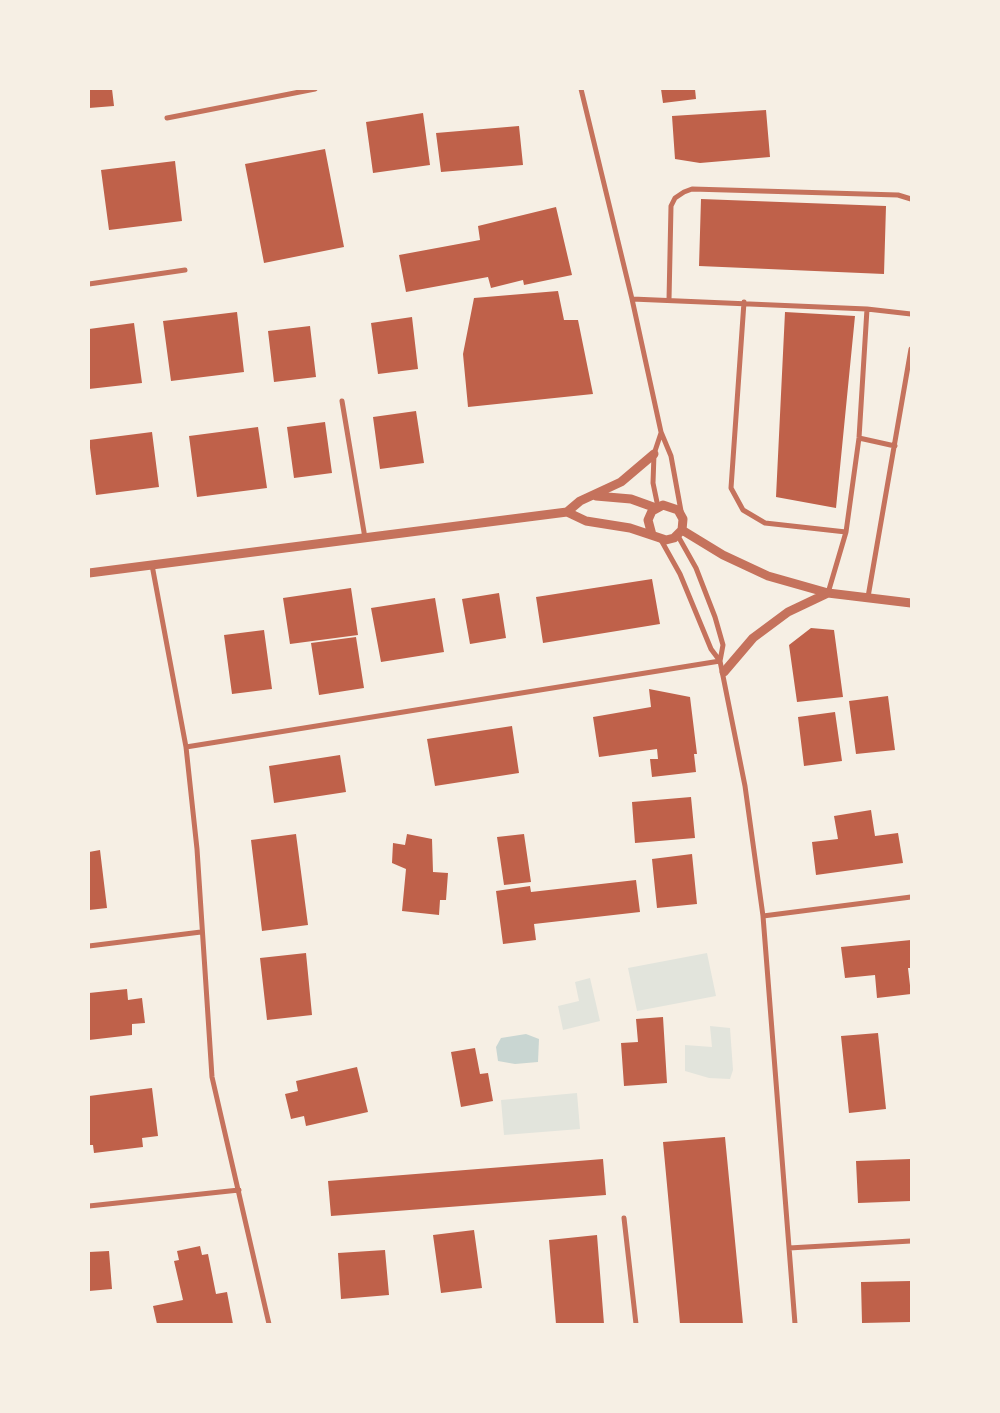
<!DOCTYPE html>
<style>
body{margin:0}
#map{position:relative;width:1000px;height:1413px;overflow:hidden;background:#f6efe4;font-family:"Alegreya Sans",sans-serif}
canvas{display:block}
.frame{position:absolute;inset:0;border:90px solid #f6efe4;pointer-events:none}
</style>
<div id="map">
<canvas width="1000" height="1413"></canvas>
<div class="frame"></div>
</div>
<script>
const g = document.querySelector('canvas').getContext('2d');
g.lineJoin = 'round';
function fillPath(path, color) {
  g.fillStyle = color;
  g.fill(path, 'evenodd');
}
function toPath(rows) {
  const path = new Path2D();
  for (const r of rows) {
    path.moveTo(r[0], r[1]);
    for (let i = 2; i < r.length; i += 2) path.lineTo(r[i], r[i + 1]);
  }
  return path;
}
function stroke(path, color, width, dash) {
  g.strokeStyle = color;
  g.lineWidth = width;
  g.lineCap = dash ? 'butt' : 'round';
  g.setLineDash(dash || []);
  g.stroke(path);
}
const green = toPath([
 [707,953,716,996,637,1011,628,968],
 [590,978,600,1021,563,1030,558,1006,579,1001,575,982],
 [710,1026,730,1028,733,1070,730,1079,709,1078,685,1071,685,1045,712,1047],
 [577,1093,580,1129,504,1135,501,1100]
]);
const water = toPath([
 [526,1034,539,1039,538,1062,515,1064,498,1061,496,1047,501,1038]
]);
const building = toPath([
 [89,89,112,89,114,106,89,108],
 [661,89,695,89,696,99,663,103],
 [766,110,770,157,700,163,675,159,672,116],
 [423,113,430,165,373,173,366,122],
 [519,126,523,165,441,172,436,133],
 [325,149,344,247,264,263,245,164],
 [175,161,182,221,109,230,101,170],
 [701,199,886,206,884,274,699,266],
 [556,207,572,275,524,285,523,280,491,288,488,277,406,292,399,255,480,240,478,226],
 [558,291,564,320,578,320,593,394,468,407,463,354,474,298],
 [237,312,244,372,171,381,163,321],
 [785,312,855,316,836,508,776,497],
 [412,317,418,369,378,374,371,323],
 [134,323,142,383,89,389,89,329],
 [310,326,316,377,274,382,268,331],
 [416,411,424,463,380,469,373,417],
 [325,422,332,473,294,478,287,427],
 [258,427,267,488,197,497,189,436],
 [152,432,159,487,96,495,89,440],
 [652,579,660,624,543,643,536,597],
 [351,588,358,635,290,644,283,598],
 [499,593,506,638,470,644,462,599],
 [435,598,444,652,381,662,371,608],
 [811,628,834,630,843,697,797,702,789,645],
 [264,630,272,689,232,694,224,635],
 [356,637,364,688,319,695,311,643],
 [649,689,690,697,697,754,694,754,696,772,652,777,650,759,658,759,657,749,599,757,593,717,651,707],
 [888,696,895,750,856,754,849,701],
 [835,712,842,761,804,766,798,717],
 [512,726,519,773,435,786,427,739],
 [340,755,346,792,274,803,269,766],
 [691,797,695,838,635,843,632,802],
 [871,810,875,836,898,833,903,863,816,875,812,842,838,839,834,816],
 [296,834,308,925,262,931,251,840],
 [407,834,432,839,433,872,448,873,446,900,440,900,439,915,402,911,406,869,392,863,393,843,405,845],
 [524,834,531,882,504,885,497,837],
 [100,850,107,908,89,910,89,852],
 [692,854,697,904,657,908,652,859],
 [636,880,640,912,534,924,536,940,503,944,496,891,530,886,531,892],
 [911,940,911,968,908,968,911,994,877,998,875,975,845,978,841,947],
 [306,953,312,1015,267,1020,260,958],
 [127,989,128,1000,142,998,145,1023,132,1024,132,1035,89,1040,89,993],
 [663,1017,667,1083,624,1086,621,1043,638,1042,636,1019],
 [878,1033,886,1109,849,1113,841,1036],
 [475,1048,480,1074,488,1073,493,1101,461,1107,451,1052],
 [357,1067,368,1112,306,1126,304,1116,291,1119,285,1094,298,1091,296,1081],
 [152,1088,158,1136,142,1138,143,1147,94,1153,93,1145,89,1145,89,1096],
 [725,1137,743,1324,680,1324,663,1142],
 [603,1159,606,1195,331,1216,328,1181],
 [911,1159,911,1201,858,1203,856,1161],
 [474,1230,482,1288,441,1293,433,1235],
 [597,1235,604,1324,556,1324,549,1240],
 [200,1246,202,1255,208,1254,216,1294,227,1292,233,1324,157,1324,153,1306,183,1300,174,1261,179,1260,177,1251],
 [385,1250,389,1295,341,1299,338,1253],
 [109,1251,112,1289,89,1291,89,1252],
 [911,1281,911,1322,862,1323,861,1282]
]);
const minor = toPath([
 [581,89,632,299,661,432,671,456,681,511],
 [167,118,315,89],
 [89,284,185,270],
 [632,299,867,309,911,314],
 [669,300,671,206,675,198,684,192,692,189,898,195,911,199],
 [744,302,731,488,743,510,765,523,846,532],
 [342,401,365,538],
 [859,438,895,446],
 [658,507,653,483,654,454,661,433],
 [678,536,696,568,715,617,723,645,720,661],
 [661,540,680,574,711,649,720,661,745,786,763,916,795,1324],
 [152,565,186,747,197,849,212,1077,269,1324],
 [828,593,846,532,859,438,867,309],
 [868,597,911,349],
 [186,747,720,661],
 [763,916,911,897],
 [89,946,201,932],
 [89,1206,239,1190],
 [624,1218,636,1324],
 [789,1248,911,1241]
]);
const tertiary = toPath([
 [596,496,631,499,656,508],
 [567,512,586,521,630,528,666,540,674,538,682,530,683,519,678,510,663,505,652,511,648,520,652,535],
 [567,512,580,501,621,482,654,454],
 [682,530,723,555,768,576,828,593,911,603],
 [89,573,567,512],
 [724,672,753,638,788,612,828,593]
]);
fillPath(green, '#e2e4dc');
fillPath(water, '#c9d6d2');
fillPath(building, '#bf614a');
stroke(minor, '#c5725c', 5);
stroke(tertiary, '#c5725c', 9);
</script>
